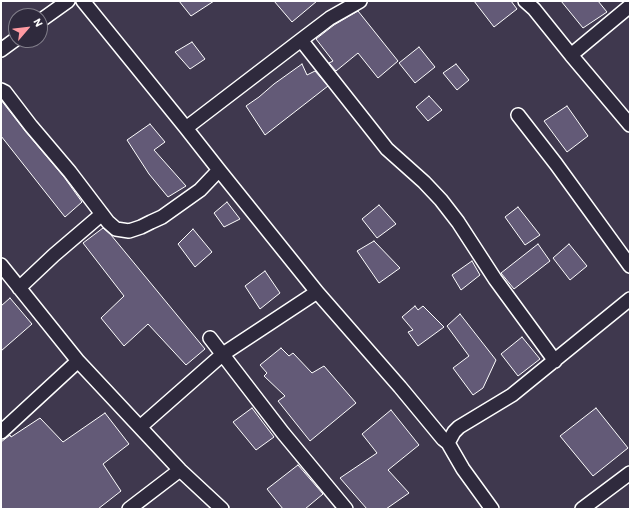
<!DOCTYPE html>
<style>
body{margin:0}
#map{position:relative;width:631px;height:510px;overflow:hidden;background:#3f384e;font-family:Itim,sans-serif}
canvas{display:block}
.frame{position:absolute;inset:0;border:2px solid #fff;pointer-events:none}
.north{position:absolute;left:8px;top:8px;width:40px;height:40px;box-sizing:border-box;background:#2f2a3d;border:1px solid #827f8b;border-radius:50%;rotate:62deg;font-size:11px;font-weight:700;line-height:16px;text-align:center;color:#fff}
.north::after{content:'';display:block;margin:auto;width:14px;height:18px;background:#ff9aa2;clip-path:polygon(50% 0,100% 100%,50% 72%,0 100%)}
</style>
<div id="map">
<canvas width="631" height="510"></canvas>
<div class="frame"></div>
<div class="north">N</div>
</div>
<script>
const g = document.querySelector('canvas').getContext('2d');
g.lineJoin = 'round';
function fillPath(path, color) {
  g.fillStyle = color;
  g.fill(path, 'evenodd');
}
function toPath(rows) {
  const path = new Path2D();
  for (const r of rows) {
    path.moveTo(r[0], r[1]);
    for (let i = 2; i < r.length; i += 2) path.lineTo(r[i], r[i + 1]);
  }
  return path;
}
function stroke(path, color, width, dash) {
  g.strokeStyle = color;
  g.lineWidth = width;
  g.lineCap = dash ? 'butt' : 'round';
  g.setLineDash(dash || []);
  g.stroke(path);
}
const building = toPath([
 [179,1,214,1,191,16,179,1],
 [274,1,317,1,292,22,274,1],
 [474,1,511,1,517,9,494,27,474,1],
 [561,1,598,1,607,12,583,28,561,1],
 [358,11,398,61,378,78,358,53,336,71,329,63,333,61,316,39,334,25,358,11],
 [192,42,205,59,190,69,175,52,192,42],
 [419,47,435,67,415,83,399,63,419,47],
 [302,64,307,75,315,71,328,86,265,135,246,106,259,97,274,84,302,64],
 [456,64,469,80,457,90,443,73,456,64],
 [429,96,442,110,428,121,416,107,429,96],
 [1,100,25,131,64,177,82,202,65,217,1,136,1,100],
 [567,106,588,136,567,152,544,121,567,106],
 [150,124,165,142,154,150,186,186,168,197,149,174,127,140,150,124],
 [227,202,240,219,224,227,214,213,227,202],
 [379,205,396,224,377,238,362,219,379,205],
 [518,207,540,235,525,245,505,217,518,207],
 [103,228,111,235,205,349,186,365,148,324,124,346,101,318,124,296,83,243,103,228],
 [193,229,212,252,195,267,178,244,193,229],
 [374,241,400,268,379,283,357,251,374,241],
 [538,244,550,261,514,289,501,273,538,244],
 [569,244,587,266,570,280,553,258,569,244],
 [472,261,480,275,461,290,452,275,472,261],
 [265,271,280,293,260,309,245,286,265,271],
 [10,298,32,324,1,351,1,306,10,298],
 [415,306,418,310,423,306,444,327,418,346,408,332,413,330,402,317,415,306],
 [460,314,496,360,483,388,473,395,453,368,469,356,447,326,460,314],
 [522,337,540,359,518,376,501,354,522,337],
 [281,348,289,356,293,353,312,373,324,366,356,403,310,441,278,401,285,396,264,376,267,373,260,365,281,348],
 [252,408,274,437,256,450,233,422,252,408],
 [596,408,628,448,593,476,560,436,596,408],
 [391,410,419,445,388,470,409,493,386,509,367,509,340,478,377,453,362,434,391,410],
 [105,413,129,444,103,464,121,491,98,509,1,509,1,442,10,435,11,437,40,418,63,442,105,413],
 [298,465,323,494,305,509,283,509,267,489,298,465]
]);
const street = toPath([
 [83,1,186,128,219,170,317,292,400,387,443,439,448,443,463,469,492,509],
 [525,1,534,9,571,55,630,6],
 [40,21,68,1],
 [301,40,387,149,424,182,441,200,458,222,495,279,555,361],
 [1,50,16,39],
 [571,55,630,125],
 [1,90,5,92,31,126,70,172,108,222,116,229,129,231,141,227,151,222,162,217,200,190,219,170],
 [518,115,556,164,630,266],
 [186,128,301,40,330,18,360,1],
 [1,265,78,361,180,470,222,509],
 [19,288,54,255,102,214],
 [210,338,283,433,346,509],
 [140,427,223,354,317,292],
 [1,432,78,361],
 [448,443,454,432,459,427,512,395,630,299],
 [129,509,180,470],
 [582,509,630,473]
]);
fillPath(building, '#635a77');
stroke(building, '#fff', 1);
stroke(street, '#fff', 16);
stroke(street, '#2f2a3d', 13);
</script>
